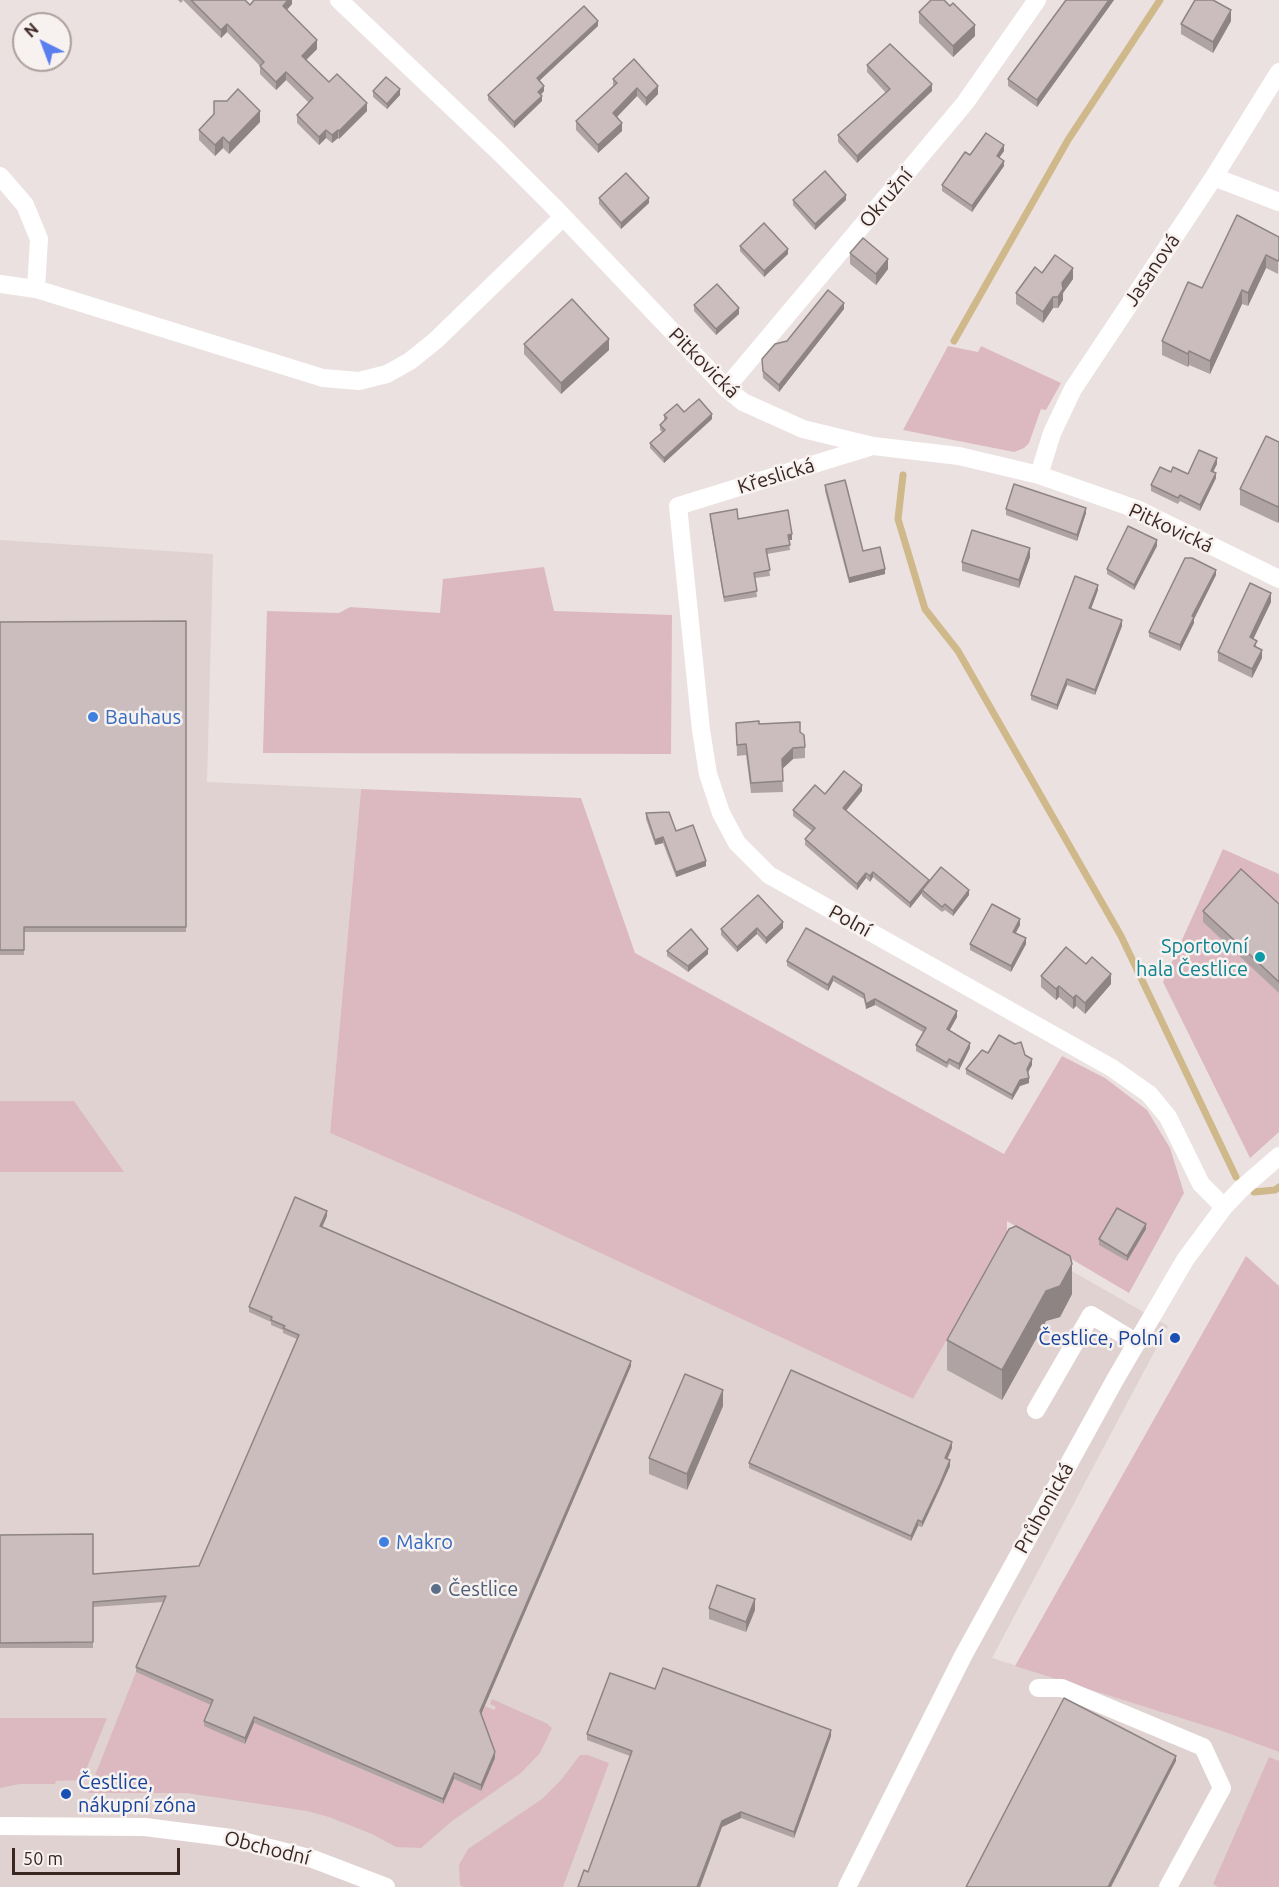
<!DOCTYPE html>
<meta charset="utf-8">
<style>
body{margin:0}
#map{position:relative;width:1279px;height:1887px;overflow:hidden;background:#ebe1e0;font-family:Ubuntu,sans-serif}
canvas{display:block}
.north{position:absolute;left:12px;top:12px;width:60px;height:60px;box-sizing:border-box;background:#f7f1f0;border:2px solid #aca09d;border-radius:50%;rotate:318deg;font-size:16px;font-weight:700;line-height:24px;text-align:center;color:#3b2721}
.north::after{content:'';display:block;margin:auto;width:21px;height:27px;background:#5a7eef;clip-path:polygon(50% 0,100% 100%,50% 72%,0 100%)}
.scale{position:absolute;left:12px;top:1848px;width:168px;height:27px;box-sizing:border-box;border:3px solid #3b2721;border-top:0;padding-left:8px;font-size:18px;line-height:21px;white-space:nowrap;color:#3b2721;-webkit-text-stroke:4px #f7f1f0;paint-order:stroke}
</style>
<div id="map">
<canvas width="1279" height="1887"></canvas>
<div class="north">N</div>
<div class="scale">50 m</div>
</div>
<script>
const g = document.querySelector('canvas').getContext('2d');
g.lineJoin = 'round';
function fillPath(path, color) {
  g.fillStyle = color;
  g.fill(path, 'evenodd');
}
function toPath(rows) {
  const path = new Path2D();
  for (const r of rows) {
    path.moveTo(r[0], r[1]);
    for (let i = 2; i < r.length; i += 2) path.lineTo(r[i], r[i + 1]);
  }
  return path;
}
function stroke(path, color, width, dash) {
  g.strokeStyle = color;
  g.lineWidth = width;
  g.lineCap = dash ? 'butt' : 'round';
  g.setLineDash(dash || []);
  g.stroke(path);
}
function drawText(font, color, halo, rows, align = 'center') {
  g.font = font + ' Ubuntu,sans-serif';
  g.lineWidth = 5;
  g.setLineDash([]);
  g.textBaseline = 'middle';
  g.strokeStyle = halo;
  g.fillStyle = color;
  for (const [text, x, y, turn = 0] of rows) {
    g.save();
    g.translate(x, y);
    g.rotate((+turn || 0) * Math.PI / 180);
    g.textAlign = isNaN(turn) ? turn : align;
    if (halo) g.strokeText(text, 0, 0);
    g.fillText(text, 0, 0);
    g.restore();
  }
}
const built = toPath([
 [0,540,213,554,207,782,361,789,330,1133,519,1215,913,1399,1007,1234,1168,1326,992,1658,1222,1731,1279,1752,1279,1887,0,1887]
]);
const green = toPath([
 [948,346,978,352,981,346,1061,383,1046,410,1041,409,1029,443,1024,448,1014,452,903,430],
 [544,567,554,611,672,615,671,754,263,753,267,611,339,613,350,607,440,613,443,579],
 [361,789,581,798,635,953,1004,1154,1062,1056,1105,1078,1147,1110,1170,1148,1184,1193,1129,1293,1007,1221,1007,1234,913,1399,519,1215,330,1133],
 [1223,849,1279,874,1279,1132,1250,1158,1163,982],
 [0,1101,74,1101,124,1172,0,1172],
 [1246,1256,1279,1286,1279,1752,1222,1731,1015,1666],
 [136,1672,213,1705,244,1743,254,1723,442,1804,454,1779,481,1790,476,1726,485,1706,494,1710,496,1707,490,1704,492,1699,546,1723,552,1728,540,1753,521,1773,452,1821,421,1848,396,1847,372,1834,329,1817,307,1811,186,1793,88,1793],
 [0,1718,107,1718,82,1780,56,1781,55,1784,20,1784,0,1788],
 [580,1755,588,1755,609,1763,563,1887,463,1887,460,1885,459,1865,468,1849,542,1799,561,1780],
 [1269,1757,1279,1761,1279,1887,1218,1887,1213,1884]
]);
const stream = toPath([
 [954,341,1068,140,1160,0],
 [903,475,898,519,925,609,958,651,1121,936,1236,1177],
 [1254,1192,1275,1190,1279,1187]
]);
const minor = toPath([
 [339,0,499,152,553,206,726,388,743,402,803,429,873,446,959,456,1039,475,1139,510,1279,579],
 [0,176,25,205,39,239,36,289],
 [1214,177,1279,202],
 [0,284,36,289,323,378,359,381,387,374,410,361,435,341,563,217],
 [726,388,965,103,1037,0],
 [873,446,678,506,701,730,708,774,721,813,737,843,769,875,1112,1068,1149,1094,1168,1117,1201,1184,1224,1207],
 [1039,475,1052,433,1073,389,1214,177,1279,72],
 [1036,1410,1091,1315,1137,1343],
 [1038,1688,1062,1688,1203,1747,1222,1788,1168,1887],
 [0,1826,145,1827,231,1838,313,1859,386,1887],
 [847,1887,963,1656,1116,1378,1185,1260,1224,1207,1241,1189,1279,1156]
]);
const wall = toPath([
 [178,0,245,0,250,5,292,0,292,4,287,10,317,49,306,60,329,82,367,111,339,139,338,138,332,143,326,138,319,145,297,123,297,115,309,103,286,80,276,90,260,74,260,66,227,32,221,38,183,0,181,3],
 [1066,0,1114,0,1037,107,1008,86,1008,79],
 [919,12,975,36,953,57,919,23],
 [1231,21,1213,53,1181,34,1181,24],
 [598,26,540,80,544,91,541,95,542,101,514,128,488,100,488,95],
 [867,65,932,91,857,163,838,142,838,135,886,93,867,72],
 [613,79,658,94,646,106,637,96,617,117,622,131,598,153,576,130,576,121,613,86],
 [373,91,400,95,387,109,373,97],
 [260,122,229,154,223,148,215,156,199,140,199,130],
 [1004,151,999,157,1004,166,972,212,942,191,942,185,970,155],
 [599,198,649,203,621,229,599,204],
 [793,200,846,200,815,230,793,205],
 [1279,237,1278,274,1266,268,1248,306,1242,304,1210,374,1189,365,1188,367,1162,355,1162,341,1202,288],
 [740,246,788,254,764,277,740,251],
 [850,253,888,269,876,285,850,264],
 [1042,273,1073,279,1063,293,1063,300,1058,308,1053,308,1043,323,1016,304,1016,293],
 [694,305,739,314,716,335,694,311],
 [844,309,779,392,763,378,762,359,787,341],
 [524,344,609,350,561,394,524,354],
 [684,412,712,419,664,463,650,448,650,443,662,432,660,430,660,425,664,421,664,415],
 [1279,442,1279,521,1278,523,1240,505,1240,489],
 [1217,464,1213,472,1216,478,1200,511,1180,501,1178,504,1151,491,1151,485,1171,472,1188,474],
 [825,485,863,551,885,574,849,583,825,491],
 [1006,509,1086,513,1077,541,1006,515],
 [710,514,738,519,792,540,789,540,790,550,767,554,770,576,755,578,757,597,724,602,710,519],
 [1157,546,1134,590,1107,574,1107,569],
 [1030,557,1019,588,962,571,962,562],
 [1216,575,1194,619,1194,623,1180,651,1149,637,1149,632],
 [1098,590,1091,609,1122,626,1095,695,1067,685,1057,710,1031,700,1031,695],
 [1271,602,1253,639,1262,658,1252,678,1218,661,1218,652],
 [186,621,186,932,24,932,24,955,0,955,0,622],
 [736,723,759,724,800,732,805,747,805,758,793,759,782,769,783,792,751,793,746,755,737,756],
 [862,791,846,811,929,883,969,895,953,916,945,910,942,912,922,896,922,893,910,908,873,877,870,882,866,878,857,890,805,845,805,839,812,831,793,816,793,810,825,794],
 [646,813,676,831,706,866,676,877,663,843,655,845,646,819],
 [1279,904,1279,993,1203,922,1203,911],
 [1020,925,1016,933,1026,944,1011,972,970,950,970,944],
 [783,928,766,944,757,934,737,952,721,935,721,929],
 [667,951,708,954,688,972,667,956],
 [787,961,957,1017,949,1031,970,1048,959,1070,949,1064,947,1068,916,1051,916,1045,923,1032,875,1005,866,1009,864,999,833,981,828,991,787,966],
 [1041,976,1111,984,1085,1014,1076,1006,1073,1009,1059,997,1056,1000,1041,987],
 [988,1053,1025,1055,1032,1065,1028,1073,1029,1083,1020,1086,1012,1100,966,1074,966,1069],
 [327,1216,322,1227,631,1366,481,1714,495,1758,481,1791,454,1779,443,1804,254,1723,245,1744,204,1726,204,1721,211,1705,136,1672,136,1667,164,1602,93,1607,93,1648,0,1648,0,1535,93,1574,199,1566,297,1339,283,1333,283,1330,271,1325,271,1322,249,1312,249,1307],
 [1146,1229,1127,1261,1099,1245,1099,1239],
 [1072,1294,1060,1317,1046,1321,1002,1400,947,1370,947,1340],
 [723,1406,687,1490,649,1474,649,1458],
 [952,1448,947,1459,950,1466,940,1489,922,1527,918,1526,911,1541,749,1468,749,1463],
 [709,1608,755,1610,746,1632,709,1619],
 [655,1689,831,1736,794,1838,741,1818,722,1827,700,1887,578,1887,588,1872,630,1756,587,1740,587,1734]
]);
const shadedWall = toPath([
 [288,0,292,0,292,4,283,14,283,6],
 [1109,0,1114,0,1037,107,1037,100],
 [1231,10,1231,21,1213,53,1213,42],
 [598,21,598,26,537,83,537,78],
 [227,24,227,32,221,38,221,30],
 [975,25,975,36,953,57,953,46],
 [317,40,317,49,302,64,302,56],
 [286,72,286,80,276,90,276,82],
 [932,84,932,91,857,163,857,156],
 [544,86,544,91,538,97,538,92],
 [658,86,658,94,646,106,646,98],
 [637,88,637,96,613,121,613,113],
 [400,89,400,95,387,109,387,104],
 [542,96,542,101,514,128,514,122],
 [367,103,367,111,339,139,339,131],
 [260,111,260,122,229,154,229,143],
 [622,123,622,131,598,153,598,145],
 [326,130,326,138,319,145,319,137],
 [338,130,338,138,332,143,332,135],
 [223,137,223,148,215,156,215,145],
 [1004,145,1004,151,997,161,997,156],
 [1004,161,1004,166,972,212,972,206],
 [846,195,846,200,815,230,815,224],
 [649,198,649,203,621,229,621,223],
 [788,249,788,254,764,277,764,271],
 [1266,255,1266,268,1248,306,1248,293],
 [888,259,888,269,876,285,876,274],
 [1073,268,1073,279,1063,293,1063,300,1058,308,1058,297,1062,283],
 [1242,290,1242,304,1210,374,1210,361],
 [1053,297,1053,308,1043,323,1043,312],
 [844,303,844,309,779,392,779,385],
 [739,308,739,314,716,335,716,329],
 [609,339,609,350,561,394,561,383],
 [1189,351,1189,365,1188,367,1188,354],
 [712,414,712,419,664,463,664,458],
 [1217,458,1217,464,1211,476,1211,471],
 [1216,473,1216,478,1200,511,1200,505],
 [1279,505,1279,521,1278,523,1278,507],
 [1086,508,1086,513,1077,541,1077,535],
 [792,534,792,540,788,540,788,535],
 [1157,540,1157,546,1134,590,1134,585],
 [1030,548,1030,557,1019,588,1019,580],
 [885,569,885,574,849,583,849,578],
 [1216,570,1216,575,1194,619,1194,623,1180,651,1180,645,1192,616],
 [1098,585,1098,590,1089,614,1089,608],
 [1271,593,1271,602,1250,646,1250,637],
 [1122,620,1122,626,1095,695,1095,690],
 [1262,650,1262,658,1252,678,1252,669],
 [1067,679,1067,685,1057,710,1057,705],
 [793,748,793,759,782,769,782,759],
 [862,785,862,791,843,814,843,808],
 [663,837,663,843,655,845,655,840],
 [706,861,706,866,676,877,676,872],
 [873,872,873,877,870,882,870,876],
 [866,873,866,878,857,890,857,884],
 [929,880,929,886,922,890,922,893,910,908,910,903],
 [969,890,969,895,953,916,953,911],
 [1020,919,1020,925,1013,937,1013,932],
 [783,922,783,928,766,944,766,938],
 [757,928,757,934,737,952,737,947],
 [1026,938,1026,944,1011,972,1011,966],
 [708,949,708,954,688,972,688,966],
 [1111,974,1111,984,1085,1014,1085,1003],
 [833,976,833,981,828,991,828,985],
 [1059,986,1059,997,1056,1000,1056,989],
 [1076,995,1076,1006,1073,1009,1073,998],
 [875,999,875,1005,866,1009,866,1004],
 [957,1011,957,1017,947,1035,947,1029],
 [970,1043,970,1048,959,1070,959,1064],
 [1032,1059,1032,1065,1027,1074,1027,1069],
 [1029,1078,1029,1083,1020,1086,1012,1100,1012,1095,1020,1080],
 [327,1211,327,1216,320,1232,320,1226],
 [1146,1224,1146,1229,1127,1261,1127,1256],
 [1072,1264,1072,1294,1060,1317,1046,1321,1002,1400,1002,1370,1046,1291],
 [631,1361,631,1366,480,1717,480,1711],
 [723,1390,723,1406,687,1490,687,1474],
 [952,1442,952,1448,945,1464,945,1458],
 [950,1460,950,1466,922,1527,922,1522],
 [918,1520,918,1526,911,1541,911,1536],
 [755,1599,755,1610,746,1632,746,1622],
 [254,1717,254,1723,245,1744,245,1738],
 [831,1730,831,1736,794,1838,794,1832],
 [495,1752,495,1758,481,1791,481,1785],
 [1176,1756,1176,1761,1111,1887,1108,1887],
 [454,1773,454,1779,443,1804,443,1799],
 [741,1812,741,1818,722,1827,700,1887,697,1887,722,1821]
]);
const building = toPath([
 [191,0,245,0,250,5,254,0,288,0,283,6,317,40,302,56,329,82,337,74,367,103,339,131,338,130,332,135,326,130,319,137,297,115,313,98,286,72,276,82,260,66,264,62,227,24,221,30,191,0],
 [931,0,944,0,950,6,953,3,975,25,953,46,919,12,931,0],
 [1066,0,1109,0,1037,100,1008,79,1066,0],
 [1195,0,1213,0,1231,10,1213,42,1181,24,1195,0],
 [584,6,598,21,537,78,544,86,538,92,542,96,514,122,488,95,584,6],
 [890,44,932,84,857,156,838,135,890,89,867,65,890,44],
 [634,59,658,86,646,98,637,88,613,113,622,123,598,145,576,121,617,83,613,79,634,59],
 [386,77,400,89,387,104,373,91,386,77],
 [238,89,260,111,229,143,223,137,215,145,199,130,214,114,214,101,227,101,238,89],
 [986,133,1004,145,997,156,1004,161,972,206,942,185,965,152,970,155,986,133],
 [825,171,846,195,815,224,793,200,825,171],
 [626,173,649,198,621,223,599,198,626,173],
 [1237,215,1279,237,1279,259,1278,261,1266,255,1248,293,1242,290,1210,361,1189,351,1188,354,1162,341,1188,282,1202,288,1237,215],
 [764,223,788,249,764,271,740,246,764,223],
 [863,238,888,259,876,274,850,253,863,238],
 [1055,255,1073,268,1062,283,1063,289,1058,297,1053,297,1043,312,1016,293,1035,267,1042,273,1055,255],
 [717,284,739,308,716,329,694,305,717,284],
 [828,290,844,303,779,385,763,371,762,359,775,344,787,341,828,290],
 [572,299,609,339,561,383,524,344,572,299],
 [699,399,712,414,664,458,650,443,665,430,660,425,667,418,664,415,677,404,684,412,699,399],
 [1266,436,1279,442,1279,505,1278,507,1240,489,1266,436],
 [1199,450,1217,458,1211,471,1216,473,1200,505,1180,495,1178,498,1151,485,1160,467,1171,472,1173,467,1188,474,1199,450],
 [845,480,863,551,880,547,885,569,849,578,825,485,845,480],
 [1014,484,1086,508,1077,535,1006,509,1014,484],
 [737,509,738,519,788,510,792,534,788,535,790,545,766,549,770,570,754,573,757,591,724,597,710,514,737,509],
 [1128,526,1157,540,1134,585,1107,569,1128,526],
 [972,530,1030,548,1019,580,962,562,972,530],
 [1185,558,1192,558,1216,570,1192,616,1194,617,1180,645,1149,632,1185,558],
 [1075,576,1098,585,1089,608,1122,620,1095,690,1067,679,1057,705,1031,695,1075,576],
 [1250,583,1271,593,1250,637,1257,641,1254,646,1262,650,1252,669,1218,652,1250,583],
 [186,621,186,927,24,927,24,950,0,950,0,622,186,621],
 [759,721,759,724,800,722,800,732,804,735,805,747,793,748,782,759,783,781,751,783,746,744,737,745,736,723,759,721],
 [844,771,862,785,843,808,929,880,910,903,873,872,870,876,866,873,857,884,805,839,815,828,793,810,815,785,825,794,844,771],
 [669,812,676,831,693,825,706,861,676,872,663,837,655,840,646,813,669,812],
 [941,867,969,890,953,911,945,904,942,907,922,890,941,867],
 [1241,869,1279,904,1279,982,1203,911,1241,869],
 [758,895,783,922,766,938,757,928,737,947,721,929,758,895],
 [992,904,1020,919,1013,932,1026,938,1011,966,970,944,992,904],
 [806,928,957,1011,947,1029,970,1043,959,1064,949,1059,947,1063,916,1045,926,1028,875,999,866,1004,864,994,833,976,828,985,787,961,806,928],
 [691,929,708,949,688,966,667,951,691,929],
 [1066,947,1086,964,1092,957,1111,974,1085,1003,1076,995,1073,998,1059,986,1056,989,1041,976,1066,947],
 [999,1035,1015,1044,1021,1042,1025,1055,1032,1059,1027,1069,1029,1078,1020,1080,1012,1095,966,1069,982,1050,988,1053,999,1035],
 [295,1197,327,1211,320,1226,631,1361,480,1711,495,1752,481,1785,454,1773,443,1799,254,1717,245,1738,204,1721,213,1700,136,1667,166,1596,93,1602,93,1642,0,1643,0,1535,93,1534,93,1574,199,1566,299,1335,283,1328,285,1326,271,1320,272,1317,249,1307,295,1197],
 [1117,1208,1146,1224,1127,1256,1099,1239,1117,1208],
 [1016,1226,1070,1256,1072,1264,1060,1286,1046,1291,1002,1370,947,1340,1009,1229,1016,1226],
 [791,1370,952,1442,945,1458,950,1460,940,1484,922,1522,918,1520,911,1536,749,1463,791,1370],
 [685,1374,723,1390,687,1474,649,1458,685,1374],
 [717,1585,755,1599,746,1622,709,1608,717,1585],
 [663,1668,831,1730,794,1832,741,1812,722,1821,697,1887,578,1887,584,1870,588,1872,632,1751,587,1734,610,1673,655,1689,663,1668],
 [1064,1698,1176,1756,1108,1887,966,1887,1064,1698]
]);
const markers = [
 [93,717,6,"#3f7fe0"],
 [1260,957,6,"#0f9aa8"],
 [1175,1338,6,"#1a4fb4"],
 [384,1542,6,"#3f7fe0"],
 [436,1589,6,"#5c6f8a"],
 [66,1794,6,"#1a4fb4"]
];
const streetNames = [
 ["Okružní",886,198,-50],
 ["Jasanová",1152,270,-56],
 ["Pitkovická",704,363,45],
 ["Křeslická",776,476,-17],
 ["Pitkovická",1171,528,25],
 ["Polní",850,921,29],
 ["Průhonická",1044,1508,-61],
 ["Obchodní",267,1848,14]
];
const shopNames = [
 ["Bauhaus",105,717],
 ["Makro",396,1542]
];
const cultureNames = [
 ["Sportovní",1248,946],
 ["hala Čestlice",1248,969]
];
const transitNames = [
 ["Čestlice, Polní",1163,1338],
 ["Čestlice,",78,1782,"left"],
 ["nákupní zóna",78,1805,"left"]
];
const serviceNames = [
 ["Čestlice",448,1589]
];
fillPath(built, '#dfd2d1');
fillPath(green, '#dcb9c1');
stroke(stream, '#cfb889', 7);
stroke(minor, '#fff', 18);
fillPath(wall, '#afa3a3');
fillPath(shadedWall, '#8e8484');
fillPath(building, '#cbbdbd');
stroke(building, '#8e8484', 1.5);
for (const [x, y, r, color] of markers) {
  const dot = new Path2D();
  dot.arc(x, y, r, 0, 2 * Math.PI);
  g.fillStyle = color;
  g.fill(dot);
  stroke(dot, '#f7f1f0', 2);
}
drawText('20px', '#3b2721', '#f7f1f0', streetNames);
drawText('20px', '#366cbe', '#f7f1f0', shopNames, 'left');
drawText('20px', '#0d838f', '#f7f1f0', cultureNames, 'right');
drawText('20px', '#164399', '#f7f1f0', transitNames, 'right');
drawText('20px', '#4e5e75', '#f7f1f0', serviceNames, 'left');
</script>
